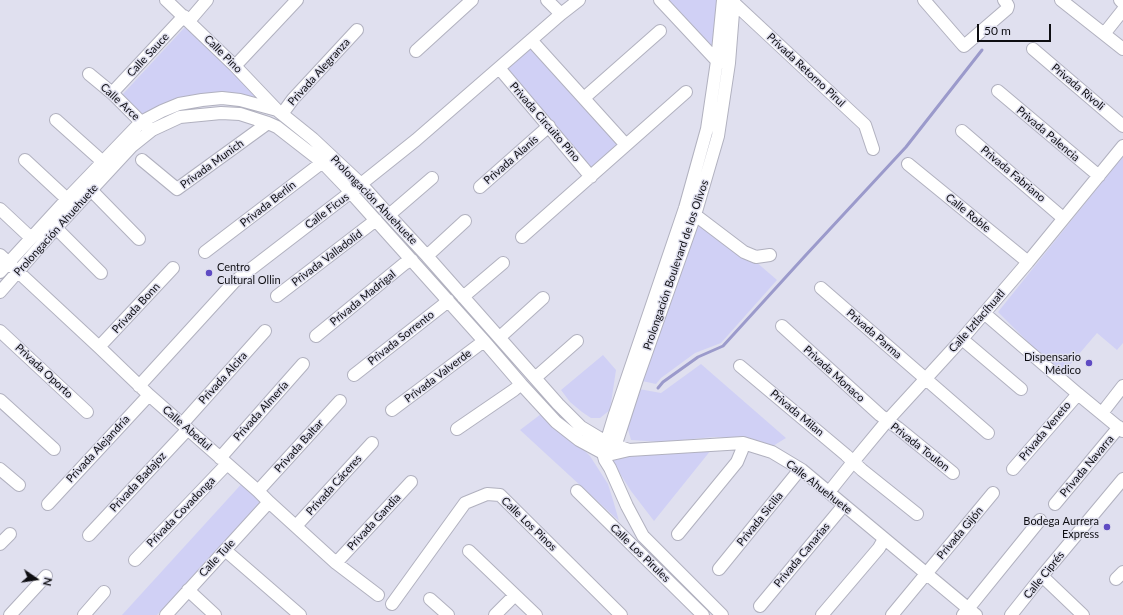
<!DOCTYPE html>
<meta charset="utf-8">
<style>
body{margin:0}
#map{position:relative;width:1123px;height:615px;overflow:hidden;background:#e0e0ef;font-family:Lato,sans-serif}
canvas{display:block}
.north{position:absolute;left:16px;top:559px;width:40px;height:40px;-webkit-text-stroke:3px #e0e0ef;paint-order:stroke;rotate:103deg;font-size:11px;font-weight:700;line-height:16px;text-align:center;color:#0e0e12}
.north::after{content:'';display:block;margin:auto;width:14px;height:18px;background:#0e0e12;clip-path:polygon(50% 0,100% 100%,50% 72%,0 100%)}
.scale{position:absolute;left:977px;top:24px;width:74px;height:18px;box-sizing:border-box;border:2px solid #0e0e12;border-top:0;padding-left:5px;font-size:12px;line-height:14px;white-space:nowrap;color:#0e0e12;-webkit-text-stroke:3px #e0e0ef;paint-order:stroke}
</style>
<div id="map">
<canvas width="1123" height="615"></canvas>
<div class="north">N</div>
<div class="scale">50 m</div>
</div>
<script>
const g = document.querySelector('canvas').getContext('2d');
g.lineJoin = 'round';
function fillPath(path, color) {
  g.fillStyle = color;
  g.fill(path, 'evenodd');
}
function toPath(rows) {
  const path = new Path2D();
  for (const r of rows) {
    path.moveTo(r[0], r[1]);
    for (let i = 2; i < r.length; i += 2) path.lineTo(r[i], r[i + 1]);
  }
  return path;
}
function stroke(path, color, width, dash) {
  g.strokeStyle = color;
  g.lineWidth = width;
  g.lineCap = dash ? 'butt' : 'round';
  g.setLineDash(dash || []);
  g.stroke(path);
}
function drawText(font, color, halo, rows, align = 'center') {
  g.font = font + ' Lato,sans-serif';
  g.lineWidth = 3;
  g.setLineDash([]);
  g.textBaseline = 'middle';
  g.strokeStyle = halo;
  g.fillStyle = color;
  for (const [text, x, y, turn = 0] of rows) {
    g.save();
    g.translate(x, y);
    g.rotate((+turn || 0) * Math.PI / 180);
    g.textAlign = isNaN(turn) ? turn : align;
    if (halo) g.strokeText(text, 0, 0);
    g.fillText(text, 0, 0);
    g.restore();
  }
}
const green = toPath([
 [661,0,723,0,717,61],
 [185,27,266,101,180,99,142,115,122,95],
 [534,43,626,144,591,176,501,71],
 [1123,156,1123,343,1117,350,1097,333,1061,375,998,312],
 [697,211,777,280,721,343,695,353,661,378,656,384,642,381],
 [603,355,616,370,610,410,600,418,591,418,582,412,570,402,561,390],
 [701,364,786,438,773,446,745,438,714,437,660,442,631,440,626,422,639,389,661,393],
 [541,414,579,445,590,456,608,484,613,500,619,521,520,430],
 [711,450,654,521,631,491,612,461,638,454,658,455],
 [246,479,264,498,157,615,122,615]
]);
const stream = toPath([
 [658,388,663,382,698,357,723,346,805,256,906,147,982,50]
]);
const minor = toPath([
 [166,0,235,66,276,109],
 [547,0,561,14],
 [660,0,717,61,722,62],
 [924,0,963,45,964,46,1007,9,1008,6,1007,4,1004,0],
 [1061,0,1123,49],
 [1120,0,1123,3],
 [730,1,734,3,865,125,873,149],
 [189,21,207,0],
 [1104,34,1123,10],
 [531,40,626,145],
 [1033,49,1123,126],
 [416,51,472,0],
 [235,66,297,0],
 [499,68,591,177],
 [89,74,112,93,141,122,148,127],
 [998,91,1099,176],
 [112,93,184,16],
 [584,98,660,31],
 [282,114,293,99,357,30],
 [56,120,103,162],
 [962,131,1063,218],
 [25,160,67,199],
 [142,160,177,189,268,123],
 [908,164,1028,262],
 [480,187,549,126],
 [92,191,139,239],
 [0,209,31,238],
 [690,211,744,252,756,257,770,255],
 [389,215,432,178],
 [56,228,101,273],
 [522,237,686,92],
 [205,252,328,158],
 [0,255,99,347,149,395,258,491,269,502,336,563,378,595],
 [427,256,465,221],
 [0,272,67,199,141,122,162,111,179,104,202,100,222,98,240,100,277,110,313,139,361,184,389,215,427,256,558,404,581,427,606,442,629,450],
 [821,288,988,433],
 [0,292,56,228,132,146,152,130,180,117,221,113,240,114,268,123,277,127,322,162,345,186,484,341,521,384,556,422,579,440,603,453,612,454,629,450,743,443,772,452,802,470,976,615],
 [277,296,376,220],
 [463,297,503,263],
 [984,313,1078,394,1123,431],
 [782,326,880,415,898,428,953,473],
 [0,331,87,412],
 [316,336,404,264,412,260],
 [500,337,543,298],
 [962,339,1021,389],
 [99,347,173,268],
 [740,366,846,455,862,470,917,514],
 [354,375,442,306,448,300],
 [535,378,577,341],
 [139,386,234,282,351,192,416,140,561,14,579,0],
 [0,400,54,449],
 [392,410,484,341],
 [1102,413,1123,386],
 [182,424,265,331],
 [457,429,514,390,521,384],
 [613,453,637,379,695,215,718,136,729,63,734,0],
 [220,458,303,364],
 [0,469,19,485],
 [1013,469,1078,394],
 [258,491,340,401],
 [577,491,703,615],
 [829,492,853,462,887,421,962,339,1028,262,1123,146],
 [48,504,149,395],
 [1055,504,1119,427],
 [296,526,372,443],
 [678,534,737,462,742,450,743,443],
 [89,535,188,429],
 [0,544,10,534],
 [225,550,300,615],
 [469,551,536,615],
 [135,560,227,464],
 [336,563,411,482],
 [719,569,797,473,802,470],
 [1042,576,1083,615],
 [1116,579,1123,572],
 [188,590,215,615],
 [430,599,448,615],
 [392,604,465,503,487,494,500,495,621,615],
 [760,606,844,505],
 [10,615,46,576],
 [84,615,104,592],
 [166,615,269,502],
 [495,615,515,595],
 [722,615,643,536,627,506,610,468,605,460,603,453,614,417,685,208,707,129,717,61,723,0],
 [822,615,879,548,884,539],
 [892,615,993,493],
 [963,615,1040,520],
 [1011,615,1042,576,1123,479]
]);
const markers = [
 [209,273,4,"#5f4bc3"],
 [1089,363,4,"#5f4bc3"],
 [1107,527,4,"#5f4bc3"]
];
const streetNames = [
 ["Calle Pino",223,54,45],
 ["Calle Sauce",148,55,-47],
 ["Privada Retorno Pirul",806,70,43],
 ["Privada Alegranza",319,72,-48],
 ["Privada Rivoli",1078,87,40],
 ["Calle Arce",120,102,43],
 ["Privada Circuito Pino",545,122,49],
 ["Privada Palencia",1048,134,40],
 ["Privada Alanís",511,160,-41],
 ["Privada Munich",212,164,-36],
 ["Privada Fabriano",1013,174,40],
 ["Prolongación Ahuehuete",374,200,46],
 ["Privada Berlín",268,204,-38],
 ["Calle Ficus",327,211,-37],
 ["Calle Roble",968,213,39],
 ["Prolongación Ahuehuete",56,230,-48],
 ["Privada Valladolid",327,258,-37],
 ["Prolongación Boulevard de los Olivos",676,265,-71],
 ["Privada Madrigal",363,298,-39],
 ["Privada Bonn",136,308,-47],
 ["Calle Iztlacíhuatl",977,321,-49],
 ["Privada Parma",874,334,41],
 ["Privada Sorrento",401,338,-38],
 ["Privada Oporto",44,371,43],
 ["Privada Monaco",834,374,42],
 ["Privada Valverde",438,376,-37],
 ["Privada Alcira",223,378,-48],
 ["Privada Almería",261,411,-48],
 ["Privada Milan",797,413,40],
 ["Calle Abedul",187,428,41],
 ["Privada Veneto",1045,431,-50],
 ["Privada Baltar",299,446,-48],
 ["Privada Toulon",920,447,38],
 ["Privada Alejandría",98,449,-47],
 ["Privada Navarra",1087,466,-50],
 ["Privada Badajoz",138,482,-47],
 ["Privada Cáceres",334,485,-48],
 ["Calle Ahuehuete",819,487,38],
 ["Privada Covadonga",181,512,-46],
 ["Privada Sicilia",760,519,-51],
 ["Privada Gandia",374,522,-47],
 ["Calle Los Pinos",529,524,44],
 ["Privada Gijón",960,533,-50],
 ["Calle Los Pirules",640,553,44],
 ["Privada Canarias",802,555,-50],
 ["Calle Tule",217,558,-47],
 ["Calle Ciprés",1044,575,-51]
];
const poiNames = [
 ["Centro",217,267,"left"],
 ["Cultural Ollin",217,280,"left"],
 ["Dispensario",1081,357],
 ["Médico",1081,370],
 ["Bodega Aurrera",1099,521],
 ["Express",1099,534]
];
fillPath(green, '#d0d0f5');
stroke(stream, '#9b9acb', 3);
stroke(minor, '#b1b1bf', 14);
stroke(minor, '#fff', 12);
for (const [x, y, r, color] of markers) {
  const dot = new Path2D();
  dot.arc(x, y, r, 0, 2 * Math.PI);
  g.fillStyle = color;
  g.fill(dot);
  stroke(dot, '#e0e0ef', 1.5);
}
drawText('11px', '#0e0e12', '#e0e0ef', streetNames);
drawText('11px', '#0e0e12', '#e0e0ef', poiNames, 'right');
</script>
